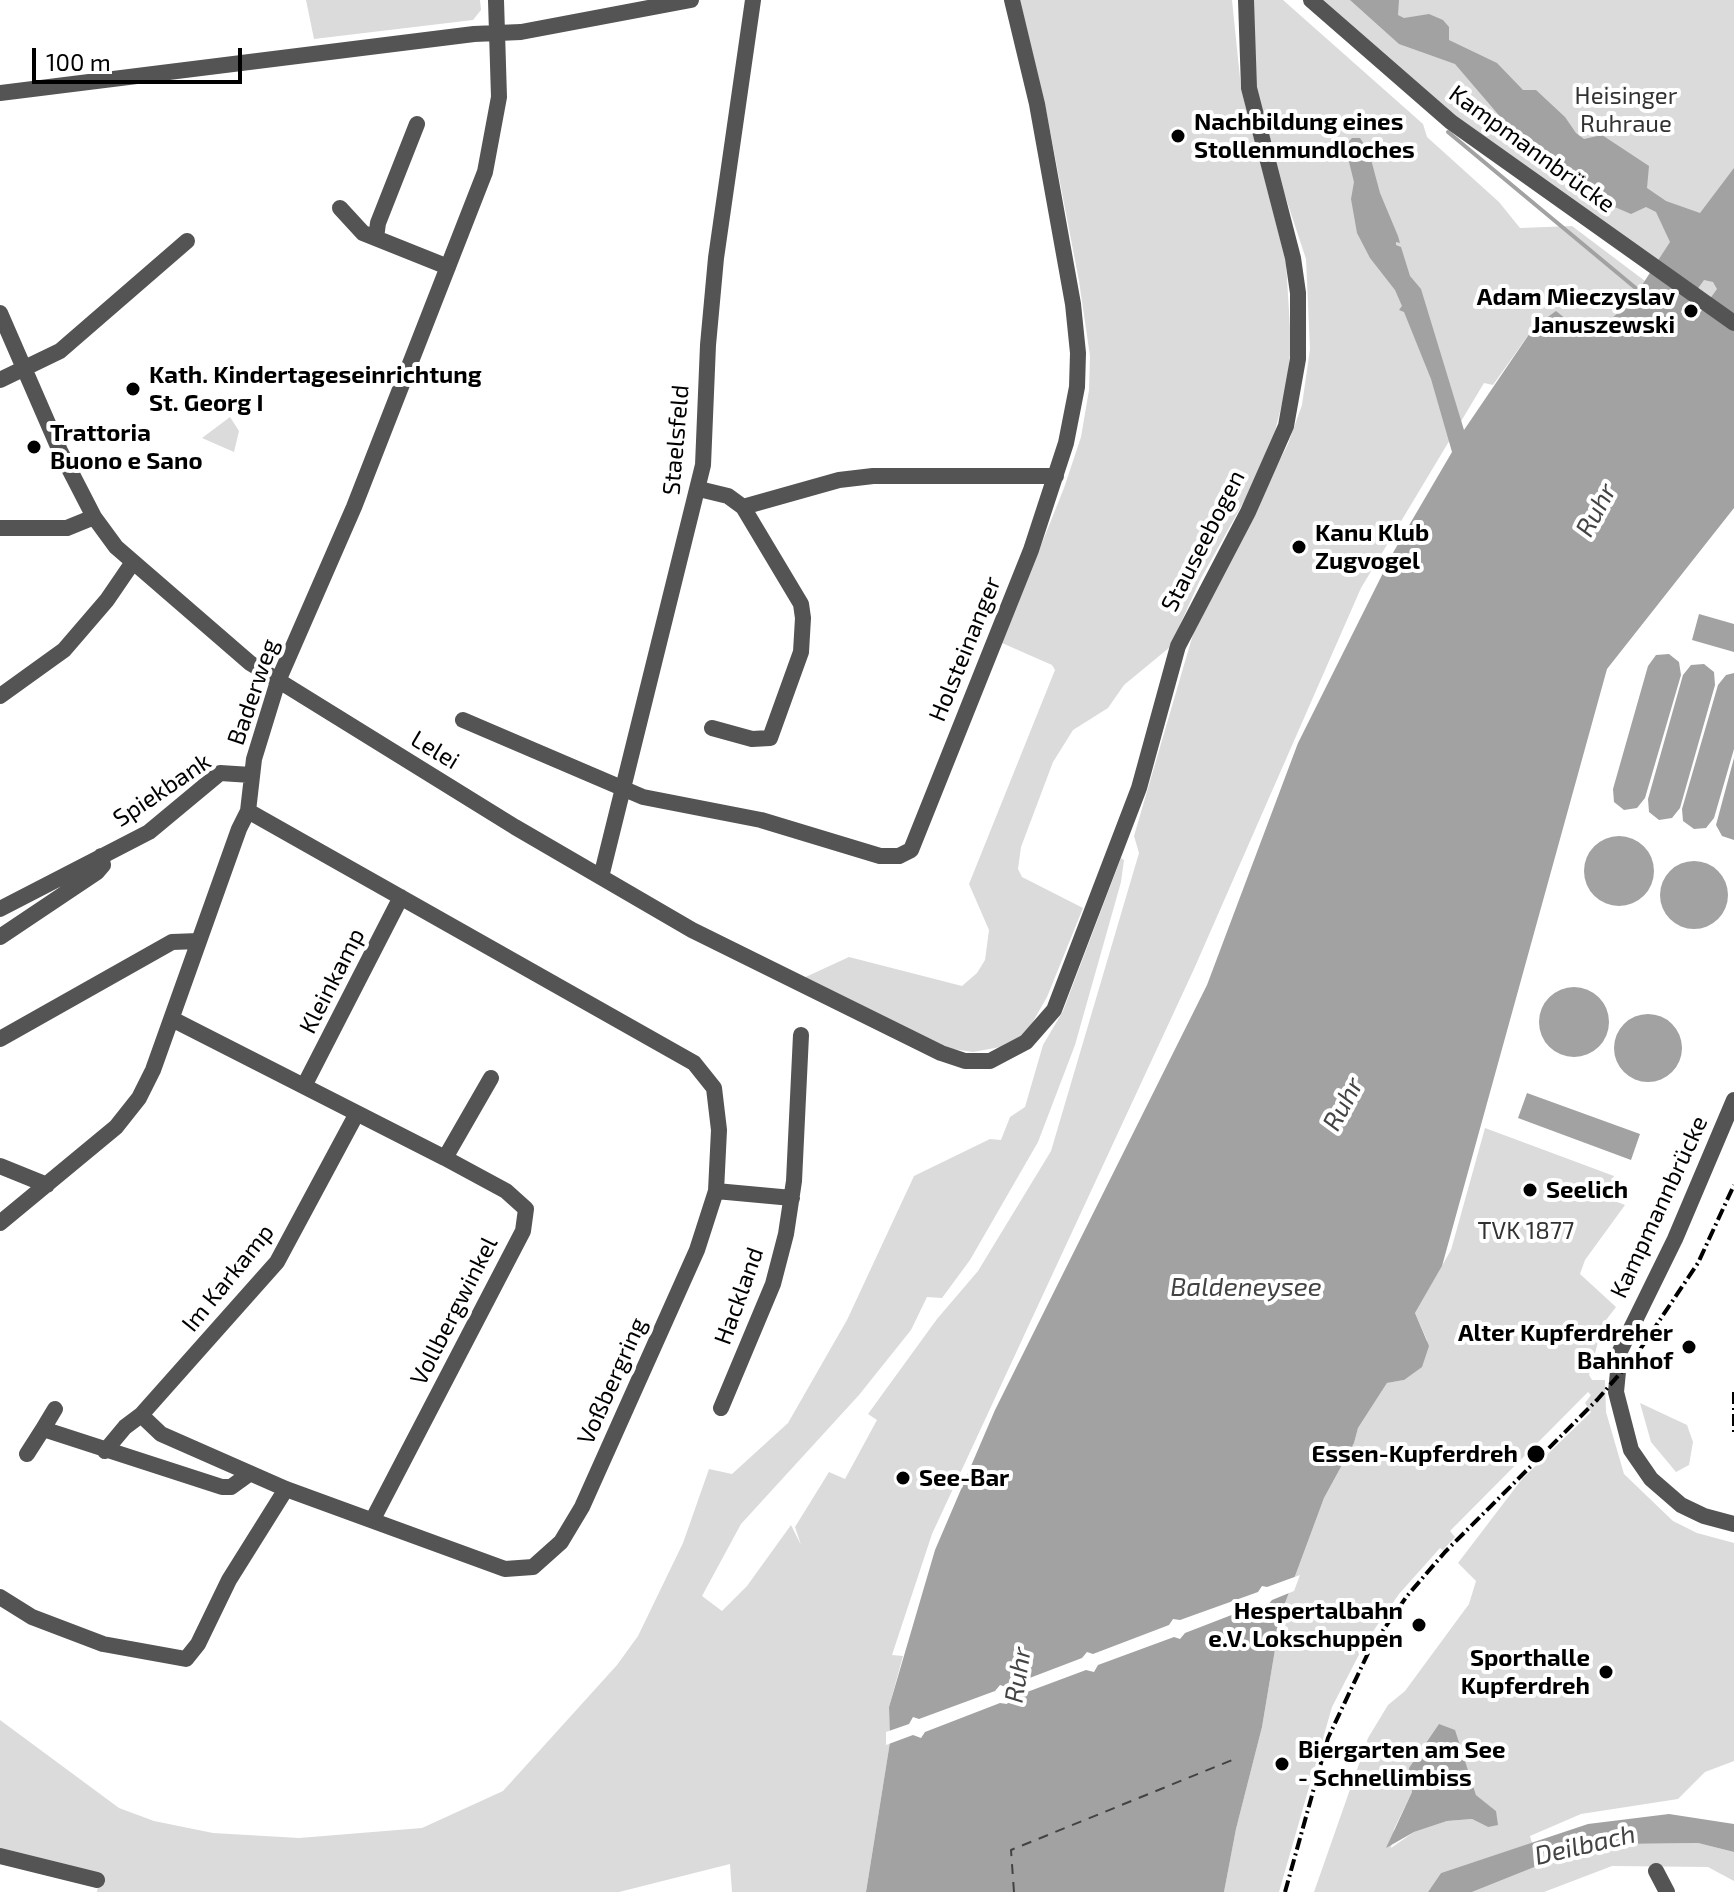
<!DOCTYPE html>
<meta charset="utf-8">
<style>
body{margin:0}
#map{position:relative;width:1734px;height:1892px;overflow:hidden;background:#fff;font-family:"Exo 2",sans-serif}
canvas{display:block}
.scale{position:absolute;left:32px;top:48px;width:210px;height:36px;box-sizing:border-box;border:4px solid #000;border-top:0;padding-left:10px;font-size:24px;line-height:28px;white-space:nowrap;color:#000;-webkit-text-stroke:6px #fff;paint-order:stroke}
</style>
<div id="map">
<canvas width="1734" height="1892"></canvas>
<div class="scale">100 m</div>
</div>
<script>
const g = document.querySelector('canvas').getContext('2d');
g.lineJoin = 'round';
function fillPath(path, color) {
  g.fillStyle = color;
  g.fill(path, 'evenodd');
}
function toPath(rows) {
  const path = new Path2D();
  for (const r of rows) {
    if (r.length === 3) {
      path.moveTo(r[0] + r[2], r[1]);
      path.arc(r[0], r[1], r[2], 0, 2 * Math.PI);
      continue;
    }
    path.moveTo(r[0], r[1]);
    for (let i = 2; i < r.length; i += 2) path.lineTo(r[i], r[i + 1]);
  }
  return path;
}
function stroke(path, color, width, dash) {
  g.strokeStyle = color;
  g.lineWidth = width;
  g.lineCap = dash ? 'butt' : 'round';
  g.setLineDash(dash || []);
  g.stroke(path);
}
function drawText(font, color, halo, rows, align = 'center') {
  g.font = font + ' "Exo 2",sans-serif';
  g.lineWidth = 8;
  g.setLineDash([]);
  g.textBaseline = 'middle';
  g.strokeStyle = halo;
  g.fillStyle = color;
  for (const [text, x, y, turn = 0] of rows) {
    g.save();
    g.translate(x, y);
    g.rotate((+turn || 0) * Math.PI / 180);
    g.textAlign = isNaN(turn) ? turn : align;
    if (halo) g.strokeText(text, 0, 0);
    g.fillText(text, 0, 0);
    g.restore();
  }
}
const green = toPath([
 [306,0,480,0,481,10,473,20,314,39],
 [1020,0,1232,0,1241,88,1286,262,1291,345,1287,384,1275,431,1248,494,1200,580,1170,647,1124,685,1108,708,1073,730,1053,762,1021,847,1018,869,1022,877,1083,908,1047,997,1027,1032,1006,1046,973,1052,946,1048,799,980,849,957,962,986,977,973,985,960,989,930,969,884,1055,670,1052,665,1002,643,1064,488,1081,437,1089,390,1090,356,1079,281,1046,110],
 [1253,0,1283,0,1423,124,1427,137,1499,202,1520,228,1572,226,1645,281,1631,302,1594,334,1569,337,1534,327,1493,385,1484,383,1361,588,1194,969,932,1534,892,1655,903,1656,889,1707,890,1742,866,1892,732,1892,730,1864,619,1892,97,1892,98,1885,0,1854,0,1720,119,1808,154,1821,213,1833,299,1838,422,1828,503,1791,617,1665,638,1636,683,1543,709,1469,732,1474,788,1423,847,1320,914,1176,990,1139,1001,1140,1010,1117,1025,1107,1043,1045,1063,1011,1121,858,1124,860,1121,882,1075,1045,1038,1142,970,1260,942,1298,927,1297,911,1330,859,1395,741,1524,702,1596,722,1611,747,1586,791,1525,801,1545,795,1527,829,1472,845,1479,877,1420,868,1414,937,1319,978,1271,1051,1151,1139,853,1134,836,1196,624,1288,444,1302,405,1310,349,1306,259,1269,147,1254,76],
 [1323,0,1734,0,1734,313,1453,117],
 [230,417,239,431,234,452,202,438],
 [1485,1128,1614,1176,1607,1198,1625,1205,1585,1260,1580,1274,1616,1307,1603,1324,1589,1375,1592,1380,1605,1380,1606,1412,1624,1474,1673,1521,1697,1533,1734,1543,1734,1761,1705,1772,1678,1799,1581,1814,1530,1836,1532,1843,1441,1873,1428,1892,1314,1892,1368,1738,1388,1705,1405,1691,1469,1604,1476,1581,1458,1563,1522,1479,1591,1412,1585,1403,1591,1395,1588,1392,1450,1531,1455,1537,1443,1550,1440,1548,1399,1594,1365,1643,1332,1707,1279,1892,1224,1892,1236,1829,1262,1727,1281,1614,1324,1498,1354,1443,1358,1428,1387,1383,1404,1380,1427,1340,1415,1313,1451,1250],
 [1454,1730,1476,1795,1496,1811,1488,1827,1472,1819,1447,1821,1414,1832,1391,1848,1394,1829,1412,1792,1409,1768],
 [1640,1403,1687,1425,1693,1442,1689,1465,1676,1472,1651,1442],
 [1698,1843,1734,1852,1734,1881,1708,1867,1612,1866,1544,1892,1472,1892,1557,1858,1623,1844]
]);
const water = toPath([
 [1350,0,1399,0,1398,15,1404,18,1429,14,1443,20,1449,27,1449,40,1497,63,1523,90,1536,90,1565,117,1576,133,1584,139,1602,135,1649,166,1647,188,1666,201,1700,213,1734,168,1734,508,1607,669,1442,1266,1415,1313,1429,1346,1422,1367,1404,1380,1387,1383,1358,1428,1354,1443,1324,1498,1281,1614,1262,1727,1236,1829,1224,1892,866,1892,890,1742,889,1707,935,1550,995,1410,1207,985,1298,743,1394,551,1452,452,1431,379,1404,312,1399,310,1402,306,1395,290,1370,258,1357,233,1351,199,1354,182,1345,146,1352,138,1360,138,1369,152,1380,193,1398,236,1400,243,1396,242,1396,245,1401,247,1410,276,1421,289,1464,430,1534,327,1556,311,1566,319,1569,337,1594,333,1631,302,1670,242,1656,212,1646,207,1631,214,1610,205,1547,164,1515,134,1455,64,1399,44],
 [1704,280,1713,282,1717,289,1694,321,1687,320,1681,312],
 [1699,614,1734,624,1734,652,1692,640],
 [1669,654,1679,662,1681,675,1645,798,1637,808,1624,810,1614,802,1613,789,1648,666,1656,655],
 [1704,664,1714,672,1715,685,1680,808,1672,818,1659,820,1649,812,1648,799,1683,675,1691,665],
 [1734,673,1734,749,1714,818,1706,828,1694,829,1683,821,1682,809,1718,685,1726,675],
 [1734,758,1734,840,1722,836,1716,825],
 [1619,871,35],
 [1694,895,34],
 [1574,1022,35],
 [1648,1048,34],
 [1527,1093,1640,1134,1631,1160,1518,1118],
 [1439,1724,1455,1730,1476,1795,1496,1811,1498,1825,1488,1827,1472,1819,1447,1821,1414,1832,1386,1848,1412,1792,1409,1768],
 [1669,1814,1734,1824,1734,1852,1698,1843,1623,1844,1557,1858,1472,1892,1428,1892,1441,1873,1588,1824]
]);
const pier = toPath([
 [1300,1575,1294,1591,1272,1600,1267,1606,1260,1604,1185,1633,1180,1639,1174,1637,1098,1665,1094,1672,1086,1670,1011,1698,1007,1704,1000,1703,925,1732,921,1738,913,1735,886,1745,886,1732,909,1724,913,1717,919,1719,995,1691,1000,1685,1006,1687,1082,1658,1087,1652,1093,1654,1169,1625,1173,1619,1180,1620,1258,1592,1262,1586,1267,1587]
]);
const stream = toPath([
 [1448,132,1638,290]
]);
const ferry = toPath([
 [1014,1892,1011,1850,1237,1758]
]);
const minor = toPath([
 [1311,0,1451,122,1734,323],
 [0,93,474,34,521,32,691,0],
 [340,208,363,233,448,267],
 [376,238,378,223,417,124],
 [0,313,60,451,94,517,116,547,250,663,515,827,692,930,941,1053,965,1061,990,1061,1026,1042,1054,1010,1139,788,1178,646,1248,512,1286,426,1298,359,1298,293,1293,258,1249,88,1246,0],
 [0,380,60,351,187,241],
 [699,489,728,496,743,507,801,604,803,618,801,652,770,738,752,739,712,728],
 [743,507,839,480,873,476,1056,476],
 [0,528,67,528,94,517],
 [0,696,64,650,107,600,133,562],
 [463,720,643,797,761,820,880,856,899,856,911,850,1031,550,1066,443,1077,387,1078,353,1073,304,1037,104,1012,0],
 [248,811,694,1063,714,1088,719,1130,716,1191,697,1250,582,1507,561,1542,533,1567,505,1569,286,1489,161,1434,141,1415,277,1262,356,1115],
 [601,877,703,465,708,345,716,258,753,0],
 [0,909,149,832,220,773,251,775],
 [0,937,97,872,103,865,101,856],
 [172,1019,445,1158,506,1191,526,1209,523,1231,373,1519],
 [0,1039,172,942,199,941],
 [304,1086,401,897],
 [1734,1100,1675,1239,1620,1351,1616,1392,1631,1450,1651,1479,1681,1505,1704,1516,1734,1524],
 [445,1158,491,1078],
 [0,1166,47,1185],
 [716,1191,792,1198],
 [0,1223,116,1127,139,1098,153,1070,239,829,248,811,254,759,278,681,354,507,485,172,499,97,496,0],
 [721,1408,773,1284,786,1234,794,1181,801,1035],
 [43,1429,55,1409],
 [105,1451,125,1427,141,1415],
 [27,1454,43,1429,222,1487,231,1487,249,1474],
 [0,1597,32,1617,103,1644,186,1659,198,1644,229,1580,286,1489],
 [0,1856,97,1880],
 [1656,1871,1667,1892]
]);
const rail = toPath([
 [1734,1392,1734,1436],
 [1285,1892,1328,1738,1370,1649,1407,1596,1445,1552,1597,1400,1637,1354,1698,1263,1734,1185]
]);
const markers = [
 [1178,136,8,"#000"],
 [1691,311,8,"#000"],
 [133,389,8,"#000"],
 [34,447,8,"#000"],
 [1299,547,8,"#000"],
 [1530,1190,8,"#000"],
 [1689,1347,8,"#000"],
 [1536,1454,10,"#000"],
 [903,1478,8,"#000"],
 [1419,1625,8,"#000"],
 [1606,1672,8,"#000"],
 [1282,1764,8,"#000"]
];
const parkNames = [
 ["Heisinger",1626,96],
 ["Ruhraue",1626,124],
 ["TVK 1877",1526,1231]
];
const poiNames = [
 ["Nachbildung eines",1194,122],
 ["Stollenmundloches",1194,150],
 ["Adam Mieczyslav",1675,297,"right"],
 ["Januszewski",1675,325,"right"],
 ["Kath. Kindertageseinrichtung",149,375],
 ["St. Georg I",149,403],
 ["Trattoria",50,433],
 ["Buono e Sano",50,461],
 ["Kanu Klub",1315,533],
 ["Zugvogel",1315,561],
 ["Seelich",1546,1190],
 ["Alter Kupferdreher",1673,1333,"right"],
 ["Bahnhof",1673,1361,"right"],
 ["Essen-Kupferdreh",1518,1454,"right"],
 ["See-Bar",919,1478],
 ["Hespertalbahn",1403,1611,"right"],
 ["e.V. Lokschuppen",1403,1639,"right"],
 ["Sporthalle",1590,1658,"right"],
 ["Kupferdreh",1590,1686,"right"],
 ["Biergarten am See",1298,1750],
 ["- Schnellimbiss",1298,1778]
];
const streetNames = [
 ["Kampmannbrücke",1532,149,36],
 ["Staelsfeld",676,440,-85],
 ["Stauseebogen",1203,541,-63],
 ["Holsteinanger",965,649,-68],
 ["Baderweg",253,692,-71],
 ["Lelei",435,750,31],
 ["Spiekbank",162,790,-34],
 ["Kleinkamp",332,981,-63],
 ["Kampmannbrücke",1659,1207,-65],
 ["Im Karkamp",228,1278,-51],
 ["Hackland",739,1296,-70],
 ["Vollbergwinkel",454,1311,-63],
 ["Voßbergring",612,1381,-66]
];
const waterNames = [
 ["Ruhr",1596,510,-62],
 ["Ruhr",1343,1104,-62],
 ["Baldeneysee",1246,1287],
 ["Ruhr",1018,1675,-81],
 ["Deilbach",1585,1845,-13]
];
fillPath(green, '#dbdbdb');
fillPath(water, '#a2a2a2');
fillPath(pier, '#fff');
stroke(stream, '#a2a2a2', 4);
stroke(ferry, '#434343', 2, [10, 8]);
stroke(minor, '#545454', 16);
stroke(rail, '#000', 4, [12, 4, 2, 4]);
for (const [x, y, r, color] of markers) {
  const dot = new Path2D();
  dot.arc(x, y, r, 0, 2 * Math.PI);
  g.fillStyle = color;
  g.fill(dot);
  stroke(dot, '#fff', 3);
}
drawText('24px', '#323232', '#fff', parkNames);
drawText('bold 24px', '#000', '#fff', poiNames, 'left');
drawText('24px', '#000', '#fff', streetNames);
drawText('italic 26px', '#434343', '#fff', waterNames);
</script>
